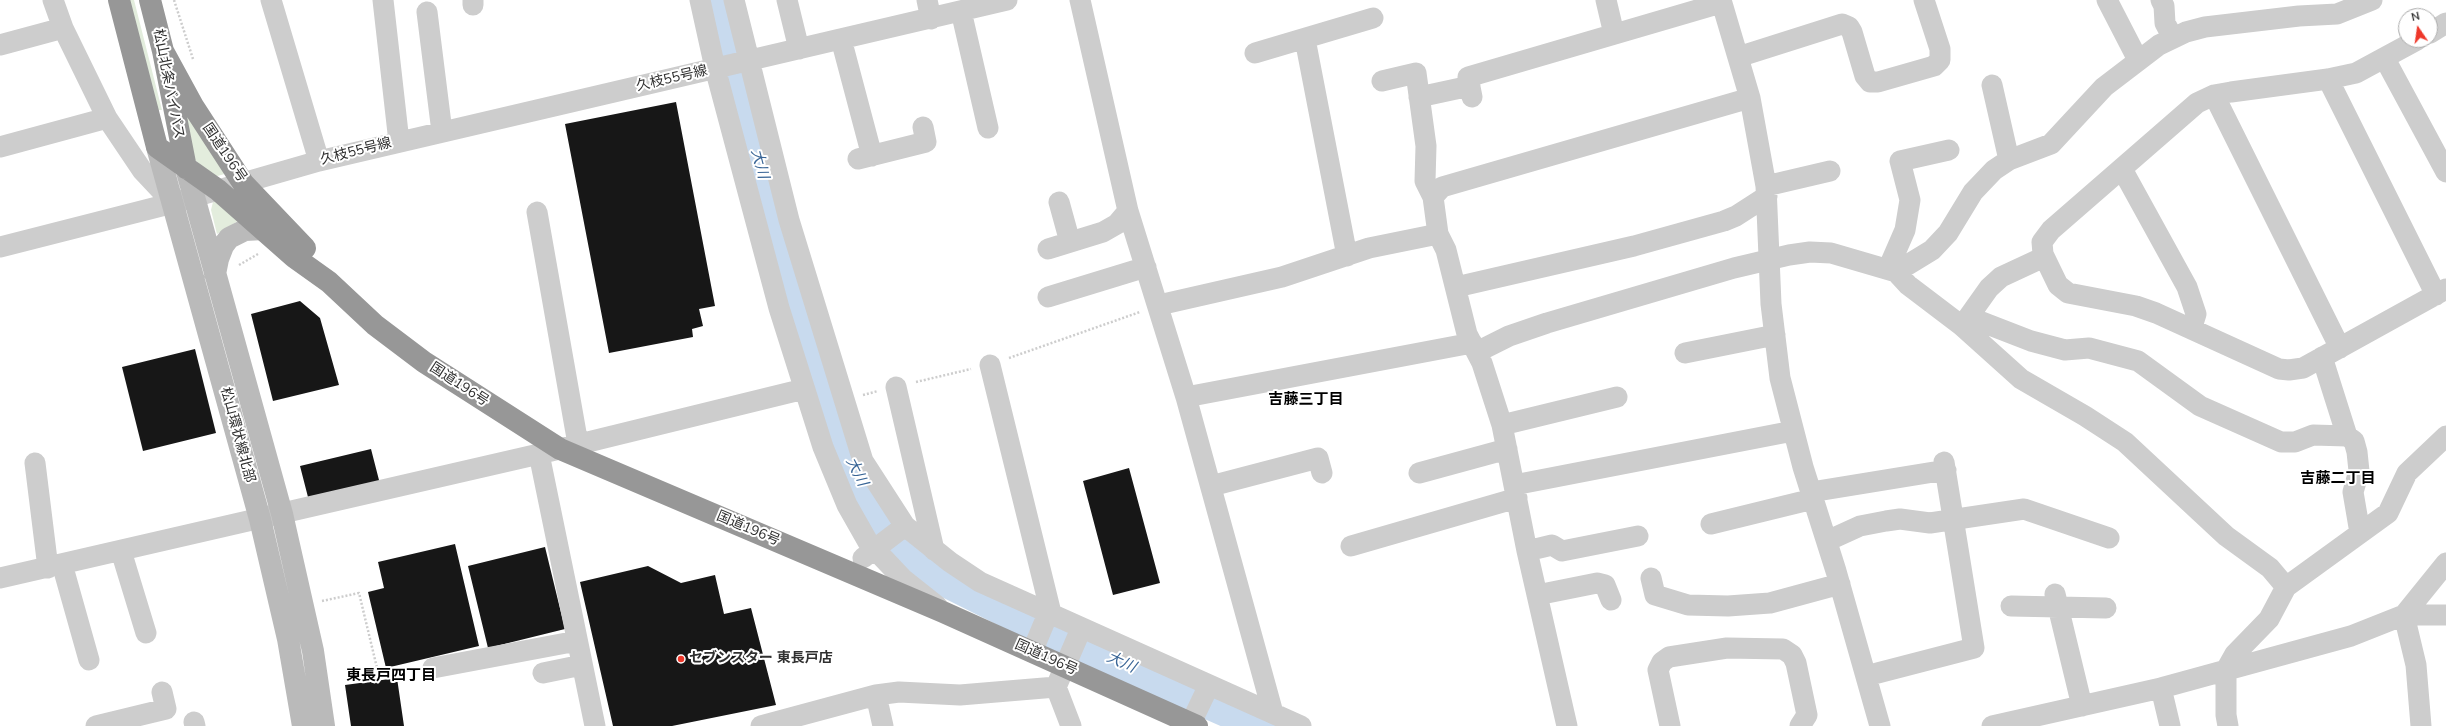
<!DOCTYPE html>
<meta charset="utf-8">
<style>
body{margin:0}
#map{position:relative;width:2446px;height:726px;overflow:hidden;background:#fff;font-family:"Nunito Sans",sans-serif}
canvas{display:block}
.north{position:absolute;left:2398px;top:8px;width:40px;height:40px;box-sizing:border-box;background:#fff;border:1px solid #acacac;border-radius:50%;rotate:347deg;font-size:11px;font-weight:700;line-height:16px;text-align:center;color:#303030}
.north::after{content:'';display:block;margin:auto;width:14px;height:18px;background:#ee372a;clip-path:polygon(50% 0,100% 100%,50% 72%,0 100%)}
</style>
<div id="map">
<canvas width="2446" height="726"></canvas>
<div class="north">N</div>
</div>
<script>
const g = document.querySelector('canvas').getContext('2d');
g.lineJoin = 'round';
function fillPath(path, color) {
  g.fillStyle = color;
  g.fill(path, 'evenodd');
}
function toPath(rows) {
  const path = new Path2D();
  for (const r of rows) {
    path.moveTo(r[0], r[1]);
    for (let i = 2; i < r.length; i += 2) path.lineTo(r[i], r[i + 1]);
  }
  return path;
}
function stroke(path, color, width, dash) {
  g.strokeStyle = color;
  g.lineWidth = width;
  g.lineCap = dash ? 'butt' : 'round';
  g.setLineDash(dash || []);
  g.stroke(path);
}
function drawText(font, color, halo, rows, align = 'center') {
  g.font = font + ' "Nunito Sans","Noto Sans JP",sans-serif';
  g.lineWidth = 4;
  g.setLineDash([]);
  g.textBaseline = 'middle';
  g.strokeStyle = halo;
  g.fillStyle = color;
  for (const [text, x, y, turn = 0] of rows) {
    g.save();
    g.translate(x, y);
    g.rotate((+turn || 0) * Math.PI / 180);
    g.textAlign = isNaN(turn) ? turn : align;
    if (halo) g.strokeText(text, 0, 0);
    g.fillText(text, 0, 0);
    g.restore();
  }
}
const green = toPath([
 [129,0,134,0,162,110,157,110],
 [183,101,228,173,214,177,194,159],
 [216,201,241,219,217,234,211,210,213,202]
]);
const river = toPath([
 [719,0,754,148,801,321,850,465,881,518,935,574,1057,635,1264,726]
]);
const building = toPath([
 [676,102,715,306,699,309,703,326,692,329,693,337,609,353,565,124],
 [300,301,320,318,339,385,273,401,251,314],
 [195,349,216,433,143,451,122,367],
 [371,449,380,484,309,501,300,466],
 [1129,468,1160,583,1113,595,1083,481],
 [455,544,479,646,386,668,368,592,384,588,378,562],
 [545,547,565,629,488,648,468,566],
 [648,566,681,583,715,575,724,614,751,608,776,705,672,726,613,726,580,582],
 [397,678,404,726,351,726,345,685]
]);
const path = toPath([
 [174,0,193,59],
 [239,265,258,254],
 [1009,358,1140,312],
 [916,382,971,369],
 [863,395,878,391],
 [322,601,359,593,378,672,414,669]
]);
const street = toPath([
 [271,0,319,161],
 [383,0,399,142],
 [473,0,473,5],
 [700,0,715,68,779,308,823,447,847,505,868,542,903,579,937,606],
 [734,0,789,220,863,461,905,526,950,562,980,582,1301,726],
 [787,0,799,49],
 [927,0,931,19],
 [1080,0,1128,211,1186,397,1273,713],
 [1606,0,1614,34],
 [1721,0,1750,98,1766,186,1771,304,1780,378,1803,467,1836,571,1880,726],
 [2107,0,2138,60],
 [2161,0,2164,6,2165,23,2173,38],
 [961,11,988,128],
 [427,12,442,132],
 [2430,33,2446,23],
 [841,39,872,156],
 [1305,39,1347,256],
 [2417,40,2356,73,2328,79,2231,92,2214,95,2197,103,2051,230,2042,242,2043,254,2058,285,2068,293,2136,306,2156,313,2279,369,2289,370,2303,368,2446,289],
 [0,45,63,28],
 [1255,53,1373,18],
 [1738,57,1842,24,1849,27,1852,32,1865,76,1870,82,1878,82,1934,66,1940,60,1940,49,1924,0],
 [2385,59,2446,172],
 [2328,79,2436,295],
 [1382,81,1416,73,1426,146,1425,181,1433,197,1438,234,1446,250,1467,334,1482,363,1502,425,1527,551,1567,726],
 [1992,85,2009,160],
 [2214,95,2340,348],
 [1419,97,1470,86],
 [1472,97,1468,77,1721,3],
 [107,118,142,170,173,203],
 [0,147,107,118,63,28,53,0],
 [858,159,926,142,923,127],
 [2122,169,2187,287,2196,314,2192,327],
 [1766,186,1830,171],
 [1433,197,1442,187,1750,98],
 [1059,202,1070,242],
 [537,212,578,444],
 [0,247,173,203,319,161,1007,0],
 [1048,249,1103,232,1117,224,1128,211],
 [1888,269,1905,230,1910,200,1900,161,1949,150],
 [1896,272,1908,285,1962,326,2021,379,2085,416,2125,442,2226,536,2270,568,2286,587],
 [1456,287,1634,246,1724,221,1736,216,1767,196],
 [1048,297,1146,267],
 [1159,305,1282,277,1369,248,1438,234],
 [1969,317,2031,341,2065,350,2089,348,2138,361,2200,406,2281,442,2295,442,2313,435,2347,436,2354,441,2357,452,2359,471,2353,492,2360,533],
 [1962,326,1989,288,2001,277,2044,257],
 [1477,352,1509,336,1547,323,1734,268,1789,255,1810,252,1831,253,1896,272,1932,250,1948,233,1973,192,1994,170,2009,160,2051,144,2104,87,2159,45,2186,32,2205,27,2299,16,2337,14,2372,0],
 [1685,353,1775,335],
 [2322,357,2347,436],
 [990,365,1050,609,1032,652],
 [896,387,934,550],
 [1186,397,1472,343],
 [1502,425,1617,397],
 [539,454,595,726],
 [35,463,48,568],
 [1419,473,1507,449],
 [1514,485,1793,431],
 [1211,486,1318,458,1322,473],
 [1811,492,1946,470],
 [1711,524,1813,499],
 [1827,541,1860,526,1886,521,1900,519,1930,523,2024,509,2109,538],
 [1351,546,1517,498],
 [121,551,146,633],
 [1527,551,1552,545,1562,551,1638,536],
 [863,558,905,526],
 [62,564,89,660],
 [0,578,539,454,804,389],
 [1651,578,1655,595,1688,605,1728,606,1770,603,1840,584],
 [2055,594,2082,706],
 [1537,595,1597,583,1605,585,1611,600],
 [2011,606,2106,608],
 [433,668,577,641],
 [543,673,582,665],
 [1866,676,1974,648,1944,462],
 [1056,687,1071,726],
 [2161,688,2170,726],
 [876,695,883,726],
 [194,722,195,726],
 [1191,723,1209,685],
 [96,726,166,709,162,692],
 [761,726,876,695,899,692,960,695,1056,687,1081,629],
 [1670,726,1658,670,1662,662,1669,657,1727,648,1783,649,1792,655,1796,663,1807,715,1800,726],
 [1992,726,2161,688,2351,636,2404,615,2446,615],
 [2228,726,2226,715,2226,670,2235,654,2269,619,2286,587,2388,513,2407,473,2446,436],
 [2421,726,2416,665,2404,615,2446,563]
]);
const secondary = toPath([
 [157,147,260,519,288,639,303,726],
 [186,168,282,514,313,651,324,726],
 [215,274,218,259,223,246,229,238,245,230,264,229]
]);
const highway = toPath([
 [119,0,157,147,218,190,294,257,329,282,375,325,424,362,560,449,943,612,1197,726],
 [150,0,163,51,186,168],
 [163,51,193,106,243,183,305,248]
]);
const markers = [
 [681,659,4,"#ee372a"]
];
const streetNames = [
 ["久枝55号線",672,79,-13],
 ["松山北条バイパス",168,84,79],
 ["久枝55号線",356,152,-14],
 ["国道196号",224,153,56],
 ["国道196号",459,385,33],
 ["松山環状線北部",237,435,75],
 ["国道196号",748,529,23],
 ["国道196号",1046,658,24]
];
const poiNames = [
 ["セブンスター 東長戸店",689,659]
];
const waterNames = [
 ["大川",759,164,75],
 ["大川",856,472,63],
 ["大川",1121,663,24]
];
const neighbourhoodNames = [
 ["吉藤三丁目",1306,400],
 ["吉藤二丁目",2338,479],
 ["東長戸四丁目",391,676]
];
fillPath(green, '#e3eddd');
stroke(river, '#c8daee', 35);
fillPath(building, '#171717');
stroke(path, '#cdcdcd', 2.5, [2, 2]);
stroke(street, '#cdcdcd', 21);
stroke(secondary, '#bababa', 22);
stroke(highway, '#979797', 22);
for (const [x, y, r, color] of markers) {
  const dot = new Path2D();
  dot.arc(x, y, r, 0, 2 * Math.PI);
  g.fillStyle = color;
  g.fill(dot);
  stroke(dot, '#fff', 1.5);
}
drawText('14px', '#303030', '#fff', streetNames);
drawText('bold 14px', '#303030', '#fff', poiNames, 'left');
drawText('italic 15px', '#396596', '#fff', waterNames);
drawText('bold 15px', '#000', '#fff', neighbourhoodNames);
</script>
